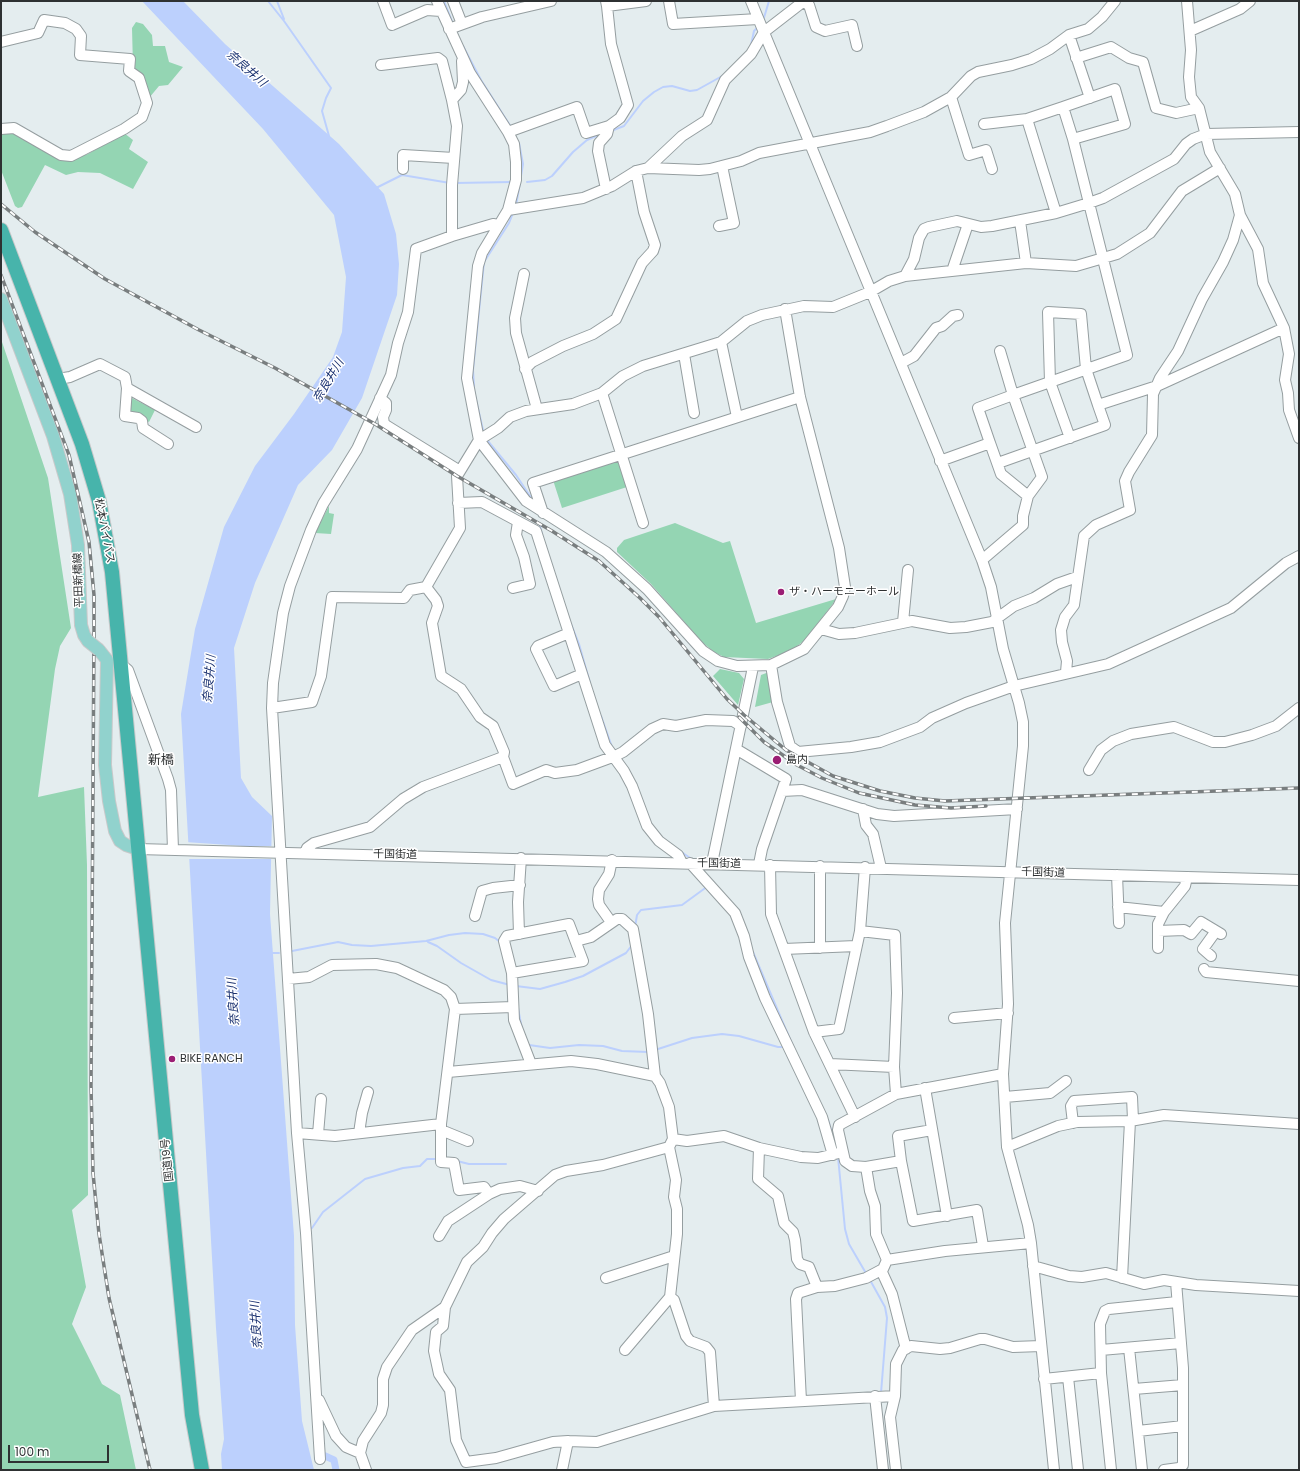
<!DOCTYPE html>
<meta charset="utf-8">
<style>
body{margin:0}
#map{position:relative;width:1300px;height:1471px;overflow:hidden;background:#e4edef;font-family:Poppins,sans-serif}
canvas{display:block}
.frame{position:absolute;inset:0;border:2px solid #2e3132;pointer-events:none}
.scale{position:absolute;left:8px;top:1445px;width:101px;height:18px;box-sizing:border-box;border:2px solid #2e3132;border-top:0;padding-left:5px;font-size:12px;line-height:14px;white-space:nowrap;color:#2e3132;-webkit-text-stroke:3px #fff;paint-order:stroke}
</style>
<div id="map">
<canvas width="1300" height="1471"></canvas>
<div class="frame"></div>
<div class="scale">100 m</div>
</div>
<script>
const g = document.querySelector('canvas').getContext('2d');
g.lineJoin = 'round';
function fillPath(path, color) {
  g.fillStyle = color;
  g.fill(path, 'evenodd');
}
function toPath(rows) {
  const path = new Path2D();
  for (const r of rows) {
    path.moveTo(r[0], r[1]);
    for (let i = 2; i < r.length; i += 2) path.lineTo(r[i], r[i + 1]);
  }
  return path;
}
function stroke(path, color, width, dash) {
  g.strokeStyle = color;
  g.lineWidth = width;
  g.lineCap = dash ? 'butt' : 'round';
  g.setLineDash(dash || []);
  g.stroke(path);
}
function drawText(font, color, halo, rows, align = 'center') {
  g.font = font + ' Poppins,"Noto Sans JP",sans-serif';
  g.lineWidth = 3;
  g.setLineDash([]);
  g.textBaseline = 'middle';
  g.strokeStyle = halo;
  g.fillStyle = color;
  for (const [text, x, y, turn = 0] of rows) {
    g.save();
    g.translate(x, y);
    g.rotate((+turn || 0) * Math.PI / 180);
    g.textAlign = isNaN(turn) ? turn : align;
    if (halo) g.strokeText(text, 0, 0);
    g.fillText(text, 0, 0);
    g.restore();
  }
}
const green = toPath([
 [136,22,143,24,152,35,153,46,165,46,169,62,183,67,168,85,159,86,149,98,144,76,133,67,132,28],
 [1,132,14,133,61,161,69,160,88,154,124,133,133,140,129,149,148,162,133,189,100,173,78,172,66,175,45,165,22,207,18,208,15,206,1,170],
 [1,339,48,478,71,628,60,646,55,669,38,797,84,787,87,865,88,1195,72,1210,86,1287,72,1324,102,1384,120,1395,136,1470,1,1470],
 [128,396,155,410,149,422,128,412],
 [614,460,619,462,627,487,562,508,553,480],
 [329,506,329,513,334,514,331,534,315,533],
 [675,523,723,543,730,541,756,623,836,599,832,605,804,641,790,651,768,659,724,657,714,652,702,642,651,584,617,552,617,548,624,540],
 [720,669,739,673,744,679,738,705,713,676],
 [769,672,773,702,755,707,761,675]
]);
const water = toPath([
 [142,1,183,1,225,44,339,144,384,194,396,234,399,264,397,295,362,398,332,450,298,485,255,583,234,648,241,778,252,797,272,816,270,914,294,1236,295,1325,302,1421,314,1470,222,1470,221,1454,224,1439,216,1328,181,714,195,629,224,527,255,466,294,414,333,357,342,332,346,277,334,215,263,129]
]);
const pier = toPath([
 [185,842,243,846,274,846,273,859,186,859]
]);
const stream = toPath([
 [268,1,284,21,331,88,326,98,322,111,329,136],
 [277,1,284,19],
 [444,1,453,24],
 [763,21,769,1],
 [751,45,754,31,758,27],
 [463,46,481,80,511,127],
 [611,131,624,126,643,101,654,92,663,87,672,86,690,91,697,90,724,75],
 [527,182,545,180,552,176,573,152,587,140,603,133],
 [456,183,511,182],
 [376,188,402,175,450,183],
 [516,206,523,164,519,143],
 [474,386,473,370,484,262,509,223,513,213],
 [474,391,483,430],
 [487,440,516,475,532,499],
 [540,526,542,535],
 [571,624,579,644,590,683],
 [601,716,612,747],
 [680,851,693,860],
 [635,927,637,915,641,910,682,905,708,886],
 [428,942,437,946,461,963,491,980,510,985],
 [292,951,338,942,352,945,371,946,426,941,449,935,465,933,483,934,495,938,500,942],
 [753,952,792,1044],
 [272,953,279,953],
 [516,986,540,989,565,982,583,976,626,953,632,945],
 [518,1008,522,1029],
 [529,1045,550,1048,579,1045,603,1046,622,1051,648,1052],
 [655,1050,692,1038,722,1034,739,1036,778,1047,784,1047],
 [828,1120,837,1150],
 [838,1157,845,1229,849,1244,867,1275],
 [457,1161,469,1164,506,1164],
 [312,1228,323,1212,365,1179,403,1168,420,1166,427,1159,437,1159],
 [870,1280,885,1307,887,1318,881,1393]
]);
const canal = toPath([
 [323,1455,334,1460,336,1470]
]);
const minor = toPath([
 [383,1,392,25,427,10,441,11],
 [437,1,470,73,508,132,514,144,516,162,516,180,508,210,482,253,478,266,467,378,479,440,526,501,606,552,647,589,703,651,718,661,737,666,771,665,804,649,838,607,843,596,845,587,839,548,800,397,785,309],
 [453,1,462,24],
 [606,1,607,6,646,1],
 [669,1,673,24,758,19],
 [751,1,982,560,991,587,1003,649,1019,703,1023,722,1023,746,1005,923,1008,1004,1003,1074,1007,1147,1028,1225,1031,1243,1054,1470],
 [1187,1,1191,50,1189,77,1191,97,1199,108,1210,152,1235,194,1240,215,1258,249,1263,283,1284,328,1289,354,1285,380,1288,393,1289,410,1299,438],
 [802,2,809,5,816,27,825,31,852,25,857,46],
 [449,29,482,17,551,1],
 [1190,31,1240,9,1250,1],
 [1069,35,1090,98],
 [1,42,38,33,44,20,65,23,76,29,81,36,80,55,130,59,129,71,139,78,147,103,142,117,124,129,71,156,61,155,14,128,1,129],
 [1076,58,1111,47,1129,58,1143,62,1156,108,1176,113,1199,108],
 [381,65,438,58,442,61,452,100],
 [951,97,969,155,986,150,992,169],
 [1063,107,1115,89,1125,124,1073,139],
 [984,124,1027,119],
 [508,132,577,107,586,133,609,126,620,118,628,105,611,44,607,6],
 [648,168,682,136,707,120,725,80,751,54,764,32,804,1],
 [403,169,403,155,454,158],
 [606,189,598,151,599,143,607,134,609,126],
 [508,210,583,198,612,186,636,171,648,168,699,170,710,169,741,161,759,153,870,132,887,126,924,112,951,97,971,76,978,72,1012,65,1031,59,1050,49,1069,35,1088,29,1102,17,1115,1],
 [1020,221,1026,263],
 [719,226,734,223,722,166],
 [452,236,452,185,457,126,452,100,461,90,463,82,462,61],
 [952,271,968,224],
 [524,274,515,318,516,333,537,409],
 [905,276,1026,263,1076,266,1117,254,1150,233,1182,191,1220,168],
 [721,342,737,417],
 [1000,351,1013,395,1127,355,1073,139,1063,107,1027,119,1056,213],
 [684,354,694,413],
 [901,363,914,356,936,328,942,326,953,316,958,315],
 [525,369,532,362,563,346,593,334,616,319,642,263,653,251,655,245,644,212,636,171],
 [58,379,70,377,100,364,125,377,127,388,196,427],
 [127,388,125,416,138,418,142,421,143,428,168,444],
 [602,393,643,523],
 [380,398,386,403,386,410,383,417,384,424,460,471],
 [1070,438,1050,382,1048,312,1081,314,1086,369,1098,405],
 [990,443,1001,474,1028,496],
 [940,461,990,443,978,408,1013,395,1042,477,1028,496,1023,516,1023,525,982,560],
 [998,463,1105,425,1098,405,1157,386,1284,328],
 [458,503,482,502,536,531,605,745,624,771,632,786,647,826,659,841,678,855,682,863],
 [543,513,533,483,800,397],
 [426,587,436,600,438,606,432,623,441,676,461,689,480,717,493,726,504,752,503,757,513,784,546,770,555,773,577,770,615,756,623,752,652,729,663,724,676,726,706,720,733,721,741,726],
 [513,588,530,584,524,557,516,535,518,522],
 [903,622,908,570],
 [821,629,839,634,855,633,912,621,950,628,966,627,992,622,1014,606,1034,598,1057,584,1077,577],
 [569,633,538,646,536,649,554,686,582,674],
 [121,664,128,670,168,779,171,790,173,850],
 [771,665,777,702,790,746,798,752,851,747,880,742,920,727,932,718,966,703,1014,686,1108,664,1231,608,1286,563,1299,556],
 [1066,672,1067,661,1062,642,1061,630,1065,617,1074,605,1084,536,1096,525,1130,510,1125,481,1129,472,1152,435,1153,394,1160,378,1178,351,1202,299,1223,262,1233,240,1240,215],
 [272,708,312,702,321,676,332,597,404,598,410,590,426,587,460,528,457,476,479,440,498,428,510,417,526,411,573,404,602,393,623,376,643,366,721,342,747,321,762,315,804,306,833,307,870,292,889,281,905,276,914,259,919,238,924,229,929,227,957,221,981,227,992,226,1056,213,1089,203,1103,198,1174,159,1186,144,1193,139,1206,134,1299,132],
 [736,749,786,779,762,849,759,864],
 [1089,770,1101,750,1113,741,1131,734,1174,727,1213,742,1225,742,1252,735,1276,726,1299,708],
 [782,791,802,790,877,814,894,816,1017,809],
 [863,809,866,825,873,834,881,868],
 [138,849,1299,880],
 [305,853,307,848,314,843,370,827,403,799,423,787,503,757],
 [690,863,735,913,744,936,749,957,765,998,822,1117,833,1155],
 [712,863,753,667],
 [770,865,771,914,814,1032,855,1117],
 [820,866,820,948],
 [1117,875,1119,923],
 [1187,877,1185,886,1164,912,1158,924,1158,931,1184,930,1191,934,1201,922,1221,934],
 [1118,907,1164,912],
 [475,916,482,891,493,888,520,885],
 [611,922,599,905,598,899,599,890,609,874,612,860],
 [860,931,895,935,897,993,894,1067,896,1094],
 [1158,931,1158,948],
 [519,934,518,902,521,858],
 [576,941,591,937,617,919,622,919,633,929,648,1014,655,1076],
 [784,949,856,946],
 [1211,956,1203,949,1216,931],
 [1204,969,1206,972,1299,981],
 [512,973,583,961,569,924,507,936,504,941,512,973,514,1020,531,1064],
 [288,979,309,977,332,965,376,964,397,968,444,990,451,997,455,1009,441,1124,441,1162,454,1163,459,1190,484,1187,489,1194,500,1189,520,1186,538,1191],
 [455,1009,513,1007],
 [954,1018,1008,1013],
 [814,1032,839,1029,860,931,865,867],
 [830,1064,894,1067],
 [448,1072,571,1061,597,1064,655,1076,660,1083,669,1107,673,1139,669,1147,676,1180,674,1197,677,1209,677,1234,670,1297,674,1300,686,1336,690,1341,706,1347,710,1352,714,1406],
 [925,1088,947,1216],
 [1005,1097,1050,1093,1066,1081],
 [1073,1123,1071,1106,1074,1101,1132,1097,1133,1120],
 [441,1130,468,1141],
 [297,1133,335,1136,441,1124],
 [359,1133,362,1113,368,1092],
 [318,1134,321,1099],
 [673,1139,687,1141,724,1136,759,1148,801,1157,818,1158,839,1153],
 [1007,1147,1058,1126,1077,1122,1130,1121,1164,1115,1299,1124],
 [759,1148,758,1179,778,1196,784,1223,793,1232,795,1240,797,1259,800,1264,809,1267,817,1287],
 [901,1161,898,1136,932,1130],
 [866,1167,901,1161,913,1221,977,1210,983,1246],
 [439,1236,448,1221,489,1194],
 [887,1260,945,1251,1031,1243],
 [1033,1266,1069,1276,1082,1277,1106,1273,1144,1284,1164,1280,1196,1285,1299,1291],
 [881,1270,892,1294,906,1349],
 [606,1278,674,1256],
 [1122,1278,1130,1121],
 [445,1307,443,1326,436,1332,434,1351,439,1374,450,1390,456,1440,466,1462,496,1458,553,1442,568,1441,597,1442,714,1406,895,1396],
 [1129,1348,1142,1470],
 [625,1350,670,1297],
 [1101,1350,1181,1343],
 [1068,1377,1078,1470],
 [1044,1379,1101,1373],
 [1134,1389,1183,1385],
 [875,1396,883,1470],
 [319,1400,336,1436,346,1447,360,1453,366,1470],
 [801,1401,796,1299,798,1293,817,1287,835,1286,866,1278,883,1269,887,1260,876,1234,875,1206,870,1191,866,1167,852,1166,845,1161,838,1130,839,1125,896,1094,1003,1074],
 [1138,1431,1183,1426],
 [360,1453,363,1441,381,1413,383,1405,383,1379,387,1367,412,1330,445,1307,467,1262,483,1247,492,1233,504,1219,555,1175,566,1171,603,1165,669,1147],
 [320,1459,306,1233,297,1133,272,708,273,683,283,613,290,586,311,530,323,504,357,449,391,375,398,343,408,312,416,249,452,236,493,224,499,225],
 [562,1470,568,1441],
 [896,1470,890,1417,895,1396,896,1364,903,1350,911,1346,940,1349,950,1348,980,1339,985,1339,1013,1347,1041,1346],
 [1111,1470,1101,1373,1100,1324,1105,1311,1109,1309,1177,1302],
 [1164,1470,1179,1468,1183,1465,1183,1368,1176,1282]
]);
const major = toPath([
 [1,299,53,436,70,494,78,545,81,625,84,635,88,641],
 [99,650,107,660,105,765,109,801,115,831,120,841,126,845,138,849]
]);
const highway = toPath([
 [1,230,82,444,99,501,112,572,192,1415,202,1470]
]);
const rail = toPath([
 [1,204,35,232,105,279,199,330,275,368,375,424,457,476,552,531,599,561,640,598,659,617,727,699,744,715,786,750,833,776,880,791,915,798,945,801,1299,788],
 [1,275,69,455,89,542,94,595,94,634,91,1086,93,1173,99,1234,109,1298,150,1470],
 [739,717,764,742,797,765,822,778,859,793,915,805,951,808,986,806]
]);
const majorBridge = toPath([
 [88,641,99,650]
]);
const markers = [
 [781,592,4,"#9b1e74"],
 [777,760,5,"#9b1e74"],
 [172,1059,4,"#9b1e74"]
];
const streetNames = [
 ["松本バイパス",104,531,79],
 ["平田新橋線",79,580,-92],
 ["千国街道",395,855,1],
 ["千国街道",719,864,1],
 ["千国街道",1043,873,2],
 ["国道19号",168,1160,-96]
];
const poiNames = [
 ["ザ・ハーモニーホール",789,592],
 ["島内",786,760],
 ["BIKE RANCH",180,1059]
];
const waterNames = [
 ["奈良井川",246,69,41],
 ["奈良井川",329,381,-59],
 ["奈良井川",210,679,-85],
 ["奈良井川",234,1002,-94],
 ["奈良井川",257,1325,-94]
];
const quarterNames = [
 ["新橋",161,761]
];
fillPath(green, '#94d5b3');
fillPath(water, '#bcd0fd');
fillPath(pier, '#e4edef');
stroke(stream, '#bcd0fd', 2);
stroke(canal, '#bcd0fd', 7);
stroke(minor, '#959ea0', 12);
stroke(major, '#c9c9ca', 14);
stroke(highway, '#c9c9ca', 16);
stroke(minor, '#fff', 10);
stroke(major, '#91d2cd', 12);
stroke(highway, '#47b4ab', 14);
stroke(rail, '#797e7f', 3.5);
stroke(rail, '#fff', 2, [6]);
stroke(majorBridge, '#c9c9ca', 14, []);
stroke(majorBridge, '#91d2cd', 12);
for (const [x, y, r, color] of markers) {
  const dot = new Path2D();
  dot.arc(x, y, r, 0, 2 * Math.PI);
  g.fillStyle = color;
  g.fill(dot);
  stroke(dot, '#fff', 1.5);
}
drawText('11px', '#2e3132', '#fff', streetNames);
drawText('11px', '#2e3132', '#fff', poiNames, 'left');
drawText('italic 12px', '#1b3271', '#fff', waterNames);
drawText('13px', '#2e3132', '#fff', quarterNames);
</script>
